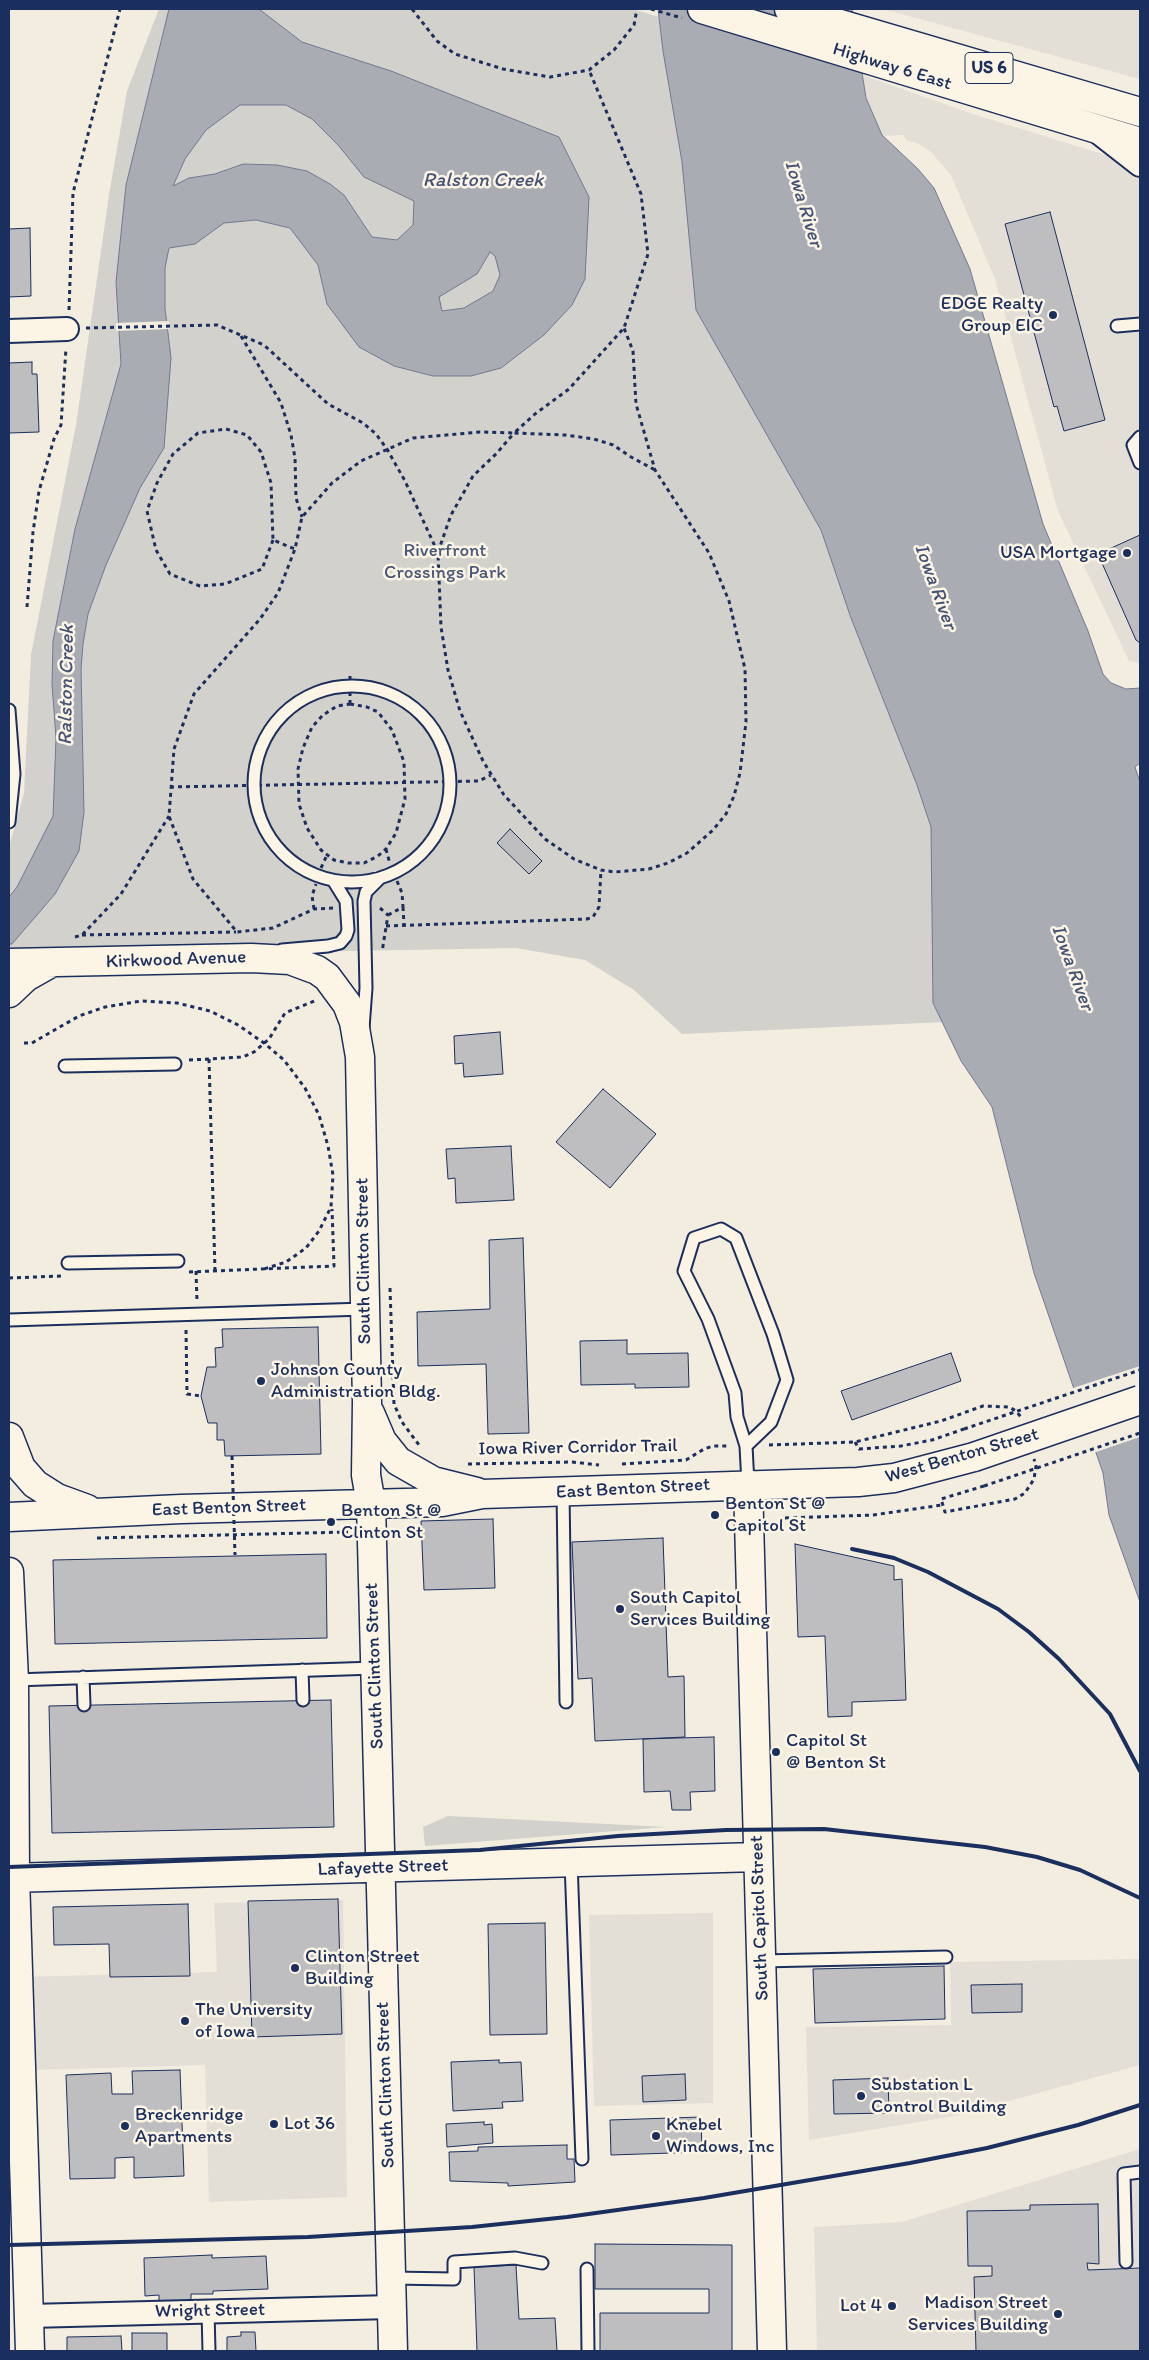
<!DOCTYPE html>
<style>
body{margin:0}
#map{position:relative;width:1149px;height:2360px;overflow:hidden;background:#f3ede0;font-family:Itim,sans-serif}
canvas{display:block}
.frame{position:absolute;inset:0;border:10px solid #1b2f5e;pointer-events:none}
</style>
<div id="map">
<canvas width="1149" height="2360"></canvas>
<div class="frame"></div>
</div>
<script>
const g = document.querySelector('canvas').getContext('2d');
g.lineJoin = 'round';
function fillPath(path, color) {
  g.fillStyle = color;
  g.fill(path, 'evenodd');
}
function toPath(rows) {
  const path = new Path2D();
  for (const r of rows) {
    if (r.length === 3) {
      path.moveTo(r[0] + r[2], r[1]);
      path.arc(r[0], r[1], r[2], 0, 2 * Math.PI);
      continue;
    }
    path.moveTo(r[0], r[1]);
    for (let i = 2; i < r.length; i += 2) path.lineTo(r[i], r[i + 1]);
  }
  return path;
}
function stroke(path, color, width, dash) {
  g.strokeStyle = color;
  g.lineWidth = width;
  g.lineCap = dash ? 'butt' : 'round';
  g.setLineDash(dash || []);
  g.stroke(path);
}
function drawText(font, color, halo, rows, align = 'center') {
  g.font = font + ' Itim,sans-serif';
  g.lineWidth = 5;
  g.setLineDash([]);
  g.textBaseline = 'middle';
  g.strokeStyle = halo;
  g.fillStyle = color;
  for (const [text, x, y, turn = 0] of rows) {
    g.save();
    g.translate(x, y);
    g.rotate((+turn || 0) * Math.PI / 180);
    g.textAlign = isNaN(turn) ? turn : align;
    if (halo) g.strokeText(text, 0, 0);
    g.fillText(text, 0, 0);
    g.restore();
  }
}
const built = toPath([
 [883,9,1140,9,1140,79],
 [862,75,976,115,1122,160,1140,162,1140,663,1129,661,1058,511,995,279,951,175,930,151,917,143,907,141,903,135,882,136,866,98],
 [343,1900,347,2197,209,2202,205,2065,34,2070,19,1977,217,1972,214,1903],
 [713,1913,713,2103,594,2106,589,1915],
 [1140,1959,1140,2065,955,2116,809,2140,806,2027,951,2025,950,1962],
 [1140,2149,1140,2351,817,2351,814,2227,902,2222]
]);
const green = toPath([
 [159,9,633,9,692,27,936,752,967,1021,682,1034,634,990,585,960,516,948,9,957,9,847,24,793,31,655,76,425,109,195,127,91],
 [448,1816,667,1827,425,1846,423,1827]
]);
const water = toPath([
 [169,9,259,9,302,42,391,71,559,137,589,197,585,279,572,305,544,335,501,368,471,376,433,376,394,366,359,347,327,304,318,265,290,228,256,220,224,223,195,244,169,248,165,268,165,308,171,358,164,448,140,488,106,565,88,614,83,644,81,669,84,812,79,851,55,894,12,944,9,944,9,897,17,887,53,816,56,738,52,684,53,641,75,529,121,364,116,282,126,185,169,9],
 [240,105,286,105,312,119,338,145,364,177,414,201,413,225,397,240,372,237,344,195,330,184,307,171,277,165,243,164,215,174,189,178,173,186,185,159,206,130,240,105],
 [490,252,495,256,500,275,493,291,464,308,442,311,439,297,477,274,490,252],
 [658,9,852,9,866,98,882,135,918,169,934,188,970,269,1043,524,1088,631,1103,674,1111,683,1126,689,1140,688,1140,763,1135,767,1140,782,1140,1602,1109,1515,1103,1473,1034,1273,992,1107,961,1061,933,1003,931,827,917,785,851,618,821,530,696,310,682,162,663,51,658,9]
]);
const pier = toPath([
 [169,321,170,329,116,331,116,323],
 [1140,1366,1140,1437,1093,1453,1070,1389]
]);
const building = toPath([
 [1050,212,1105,420,1064,431,1057,406,1054,407,1005,224,1050,212],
 [30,228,31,296,9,297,9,229,30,228],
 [32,362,32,374,37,374,39,432,9,433,9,363,32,362],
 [1140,535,1140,643,1136,640,1098,554,1140,535],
 [510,829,542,861,529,874,497,843,510,829],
 [500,1032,503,1074,464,1077,463,1063,455,1064,454,1036,500,1032],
 [603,1089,656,1134,610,1188,556,1142,603,1089],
 [511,1146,514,1200,456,1203,455,1178,448,1179,446,1149,511,1146],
 [523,1238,529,1433,488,1434,486,1364,418,1366,417,1312,490,1309,489,1240,523,1238],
 [318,1327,321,1454,225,1456,224,1440,217,1440,217,1423,208,1423,201,1396,207,1367,216,1367,215,1348,223,1347,222,1329,318,1327],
 [627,1340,627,1354,688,1353,689,1387,635,1388,635,1384,581,1385,580,1341,627,1340],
 [951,1353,961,1381,852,1420,841,1391,951,1353],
 [493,1519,495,1588,424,1590,421,1521,493,1519],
 [663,1538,668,1677,684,1676,685,1737,595,1741,592,1678,578,1679,572,1542,663,1538],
 [795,1544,894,1566,894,1580,902,1579,906,1700,852,1702,852,1716,828,1717,825,1636,798,1637,795,1544],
 [326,1554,327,1638,55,1644,53,1560,326,1554],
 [331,1700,334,1827,52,1833,49,1706,331,1700],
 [714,1737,715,1791,690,1792,691,1810,672,1810,670,1791,644,1792,643,1739,714,1737],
 [338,1899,342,2034,252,2037,248,1901,338,1899],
 [188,1904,190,1976,110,1977,109,1944,54,1945,53,1907,188,1904],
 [545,1923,547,2034,490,2035,488,1924,545,1923],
 [944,1966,945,2019,815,2023,813,1969,944,1966],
 [1022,1984,1022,2012,972,2013,971,1985,1022,1984],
 [499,2060,499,2063,521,2062,523,2101,502,2102,503,2108,453,2111,451,2062,499,2060],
 [180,2070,184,2176,134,2178,134,2157,115,2158,115,2178,70,2179,66,2075,111,2073,112,2094,133,2094,132,2071,180,2070],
 [685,2074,686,2100,643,2102,642,2076,685,2074],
 [888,2078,889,2113,834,2114,833,2080,888,2078],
 [701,2117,702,2152,611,2155,610,2120,701,2117],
 [484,2122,484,2125,492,2124,493,2143,447,2147,446,2124,484,2122],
 [567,2145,567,2159,574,2159,575,2182,508,2186,508,2183,450,2181,449,2152,478,2151,478,2147,567,2145],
 [1098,2204,1099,2264,1087,2263,1088,2270,1140,2268,1140,2351,976,2351,974,2277,992,2276,992,2266,968,2266,967,2211,1030,2210,1030,2205,1098,2204],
 [595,2244,732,2245,732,2351,600,2351,600,2313,709,2313,709,2289,595,2289,595,2244],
 [212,2255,212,2258,266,2256,268,2289,213,2291,213,2294,191,2294,191,2305,159,2306,159,2295,145,2296,144,2258,212,2255],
 [516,2265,519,2319,555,2318,557,2351,477,2351,474,2267,516,2265],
 [241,2332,255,2332,256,2351,227,2351,227,2337,241,2336,241,2332],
 [132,2333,167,2333,167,2351,132,2351,132,2333],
 [121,2336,122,2351,67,2351,67,2337,121,2336]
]);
const path = toPath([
 [412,9,437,41,455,54,503,69,550,77,589,70,614,50,634,25,637,9],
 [651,9,682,18],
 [69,310,73,193,120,9],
 [86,328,217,325,264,345,328,404,363,423,376,434,387,449,405,481,438,553,441,627,448,670,460,711,483,761,504,795,545,839,574,859,601,870,615,872,649,869,668,863,687,853,713,830,726,814,734,796,740,773,746,722,745,669,729,601,709,553,655,470,636,404,633,351,624,328],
 [241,336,281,403,291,435,295,458,296,498,302,517],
 [273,540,262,569,225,584,200,586,170,574,156,550,147,511,157,483,173,454,198,433,226,429,247,435,261,452,271,483,273,540,295,549],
 [438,552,451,515,473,476,497,453,514,433,565,435,594,439,613,445,631,457,655,470],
 [27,607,33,532,39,491,54,439,61,425,66,348],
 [350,676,350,704],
 [350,704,367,707,378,712,392,730,404,762,405,799,396,833,386,849,378,856,364,863,348,863,334,860,321,850,307,828,299,804,298,769,303,748,312,727,323,715,337,706,350,704],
 [170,787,479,781,491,775],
 [386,849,390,864],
 [321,868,327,855],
 [403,907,404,925],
 [333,908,314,909,273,928,237,932,193,879,169,816,174,749,194,694,260,619,278,593,295,549,302,517,332,483,361,461,413,438,480,432,514,433,535,414,569,389,624,328,648,254,641,194,589,70],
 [380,908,388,915,382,952],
 [314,909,312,896,316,884],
 [388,915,403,907,402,893,397,881],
 [386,926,587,919,593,917,599,907,601,870],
 [82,935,236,932],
 [75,937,82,935,121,894,169,816],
 [24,1043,32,1043,79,1016,105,1007,141,1001,177,1003,210,1011,238,1025,264,1043,284,1060,305,1088,319,1115,328,1146,333,1175,331,1207,319,1231,306,1248,286,1262,264,1269],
 [189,1060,209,1059],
 [196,1271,197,1301],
 [215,1271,209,1059,243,1057,254,1052,269,1039,285,1013,317,1000],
 [189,1272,334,1266,332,1209],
 [9,1278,61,1276],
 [390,1288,394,1404,402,1422,419,1445],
 [186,1330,187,1394,201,1396],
 [855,1442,859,1449,901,1446,932,1440,964,1429],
 [769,1445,855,1442,941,1421,983,1406,1009,1407,1016,1411,1021,1417],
 [468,1464,572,1462,599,1465],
 [622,1464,686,1460,704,1449,713,1446,730,1446],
 [984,1486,941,1499,945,1512,1015,1499,1025,1493,1034,1479,1036,1466,1034,1459],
 [785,1518,873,1515,942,1505],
 [97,1538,348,1532]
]);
const lane = toPath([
 [1117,326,1140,324],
 [1140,437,1133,445,1140,463],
 [352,784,98],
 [9,710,14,774,9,822],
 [282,950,328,946,340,943,346,936,348,930,346,901,333,880],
 [363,1028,366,988,364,901,366,892,380,878],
 [65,1066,175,1064],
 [68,1263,178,1261],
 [9,1320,365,1309],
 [746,1446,771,1422,787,1380,773,1334,736,1238,721,1229,694,1238,684,1271,708,1319,735,1393,737,1417,746,1446,748,1484],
 [563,1492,566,1702],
 [302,1670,303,1700],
 [83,1677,84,1705],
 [14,1680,375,1668],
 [571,1862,582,2159],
 [761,1961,946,1957],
 [1126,2262,1124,2174,1140,2172],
 [587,2269,588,2351],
 [391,2278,454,2279,454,2262,515,2258,542,2263],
 [208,2311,209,2351]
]);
const street = toPath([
 [1099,133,1140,165],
 [9,331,67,329],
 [29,2316,392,2307]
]);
const secondary = toPath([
 [9,963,251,958,290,960,317,970,327,977,347,1004,354,1022,360,1057,367,1402,366,1475,371,1504,393,2351],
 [9,993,26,977,49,964],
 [370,1413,382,1441,398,1461,433,1481,477,1492],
 [9,1437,21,1468,35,1484,57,1498,87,1509],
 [748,1484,772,2351],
 [9,1517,181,1509,442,1502,482,1494,858,1482,894,1478,974,1457],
 [9,1572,14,1680,15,1877,30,2351],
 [9,1878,758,1857]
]);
const primary = toPath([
 [702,9,1140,142],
 [789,9,1140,112]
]);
const rail = toPath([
 [852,1549,894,1558,928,1572,998,1609,1029,1632,1059,1659,1110,1714,1140,1771],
 [9,1867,480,1850,618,1836,726,1830,824,1829,985,1847,1037,1857,1080,1870,1140,1898],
 [9,2245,308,2237,472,2227,567,2217,704,2198,910,2163,987,2148,1078,2125,1140,2105]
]);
const pathBridge = toPath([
 [964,1429,1140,1370],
 [232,1456,235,1555],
 [984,1486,1140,1433]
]);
const secondaryBridge = toPath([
 [974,1457,1140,1400]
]);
const markers = [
 [1053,315,5,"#1b2f5e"],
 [1127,553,5,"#1b2f5e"],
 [261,1381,5,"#1b2f5e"],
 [715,1515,5,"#1b2f5e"],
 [331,1522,5,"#1b2f5e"],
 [620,1609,5,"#1b2f5e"],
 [776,1752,5,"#1b2f5e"],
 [295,1968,5,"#1b2f5e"],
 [185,2021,5,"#1b2f5e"],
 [861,2096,5,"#1b2f5e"],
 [274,2124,5,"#1b2f5e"],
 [125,2126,5,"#1b2f5e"],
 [656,2136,5,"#1b2f5e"],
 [892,2306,5,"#1b2f5e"],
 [1058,2314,5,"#1b2f5e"]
];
const shields = [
 [989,68,48]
];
const shieldNames = [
 ["US 6",989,68]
];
const streetNames = [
 ["Highway 6 East",892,67,17],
 ["Kirkwood Avenue",176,960,-2],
 ["South Clinton Street",364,1261,-91],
 ["Iowa River Corridor Trail",578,1448,-1],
 ["West Benton Street",962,1456,-16],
 ["East Benton Street",633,1489,-3],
 ["East Benton Street",229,1508,-2],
 ["South Clinton Street",375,1666,-92],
 ["Lafayette Street",383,1868,-2],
 ["South Capitol Street",760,1918,-92],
 ["South Clinton Street",386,2085,-92],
 ["Wright Street",210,2311,-1]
];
const poiNames = [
 ["EDGE Realty",1043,304,"right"],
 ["Group EIC",1043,326,"right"],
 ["USA Mortgage",1117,553,"right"],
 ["Johnson County",271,1370],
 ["Administration Bldg.",271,1392],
 ["Benton St @",725,1504],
 ["Capitol St",725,1526],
 ["Benton St @",341,1511],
 ["Clinton St",341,1533],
 ["South Capitol",630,1598],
 ["Services Building",630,1620],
 ["Capitol St",786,1741],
 ["@ Benton St",786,1763],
 ["Clinton Street",305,1957],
 ["Building",305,1979],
 ["The University",195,2010],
 ["of Iowa",195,2032],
 ["Substation L",871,2085],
 ["Control Building",871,2107],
 ["Breckenridge",135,2115],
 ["Apartments",135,2137],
 ["Lot 36",284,2124],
 ["Knebel",666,2125],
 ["Windows, Inc",666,2147],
 ["Madison Street",1048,2303,"right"],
 ["Services Building",1048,2325,"right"],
 ["Lot 4",882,2306,"right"]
];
const parkNames = [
 ["Riverfront",445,551],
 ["Crossings Park",445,573]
];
const waterNames = [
 ["Ralston Creek",483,181],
 ["Iowa River",803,204,73],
 ["Iowa River",935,587,70],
 ["Ralston Creek",67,685,-89],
 ["Iowa River",1072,968,70]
];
fillPath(built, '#e3dfd6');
fillPath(green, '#d3d1cc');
fillPath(water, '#a9acb3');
stroke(water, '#707a91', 1);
fillPath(pier, '#f3ede0');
fillPath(building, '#bebec0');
stroke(building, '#1b2f5e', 1);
stroke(lane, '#1b2f5e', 15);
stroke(street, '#1b2f5e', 26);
stroke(secondary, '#1b2f5e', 31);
stroke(primary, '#1b2f5e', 31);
stroke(path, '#1b2f5e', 3, [4, 4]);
stroke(lane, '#fcf5e5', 11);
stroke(street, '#fcf5e5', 22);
stroke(secondary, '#fcf5e5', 28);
stroke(primary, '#fcf5e5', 28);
stroke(rail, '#1b2f5e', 4);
stroke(secondaryBridge, '#1b2f5e', 31, []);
stroke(pathBridge, '#1b2f5e', 3, [4, 4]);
stroke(secondaryBridge, '#fcf5e5', 28);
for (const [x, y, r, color] of markers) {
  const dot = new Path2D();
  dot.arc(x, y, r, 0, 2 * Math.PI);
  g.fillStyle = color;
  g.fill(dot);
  stroke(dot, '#fcf5e5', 2);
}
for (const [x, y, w] of shields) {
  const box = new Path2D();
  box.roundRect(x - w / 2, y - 15.5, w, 31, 4);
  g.fillStyle = '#fcf5e5';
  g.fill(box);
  stroke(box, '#1b2f5e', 1);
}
drawText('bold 18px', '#1b2f5e', null, shieldNames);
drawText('19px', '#1b2f5e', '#fcf5e5', streetNames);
drawText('19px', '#1b2f5e', '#fcf5e5', poiNames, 'left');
drawText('19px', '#49587a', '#fcf5e5', parkNames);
drawText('italic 20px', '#465478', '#fcf5e5', waterNames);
</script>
